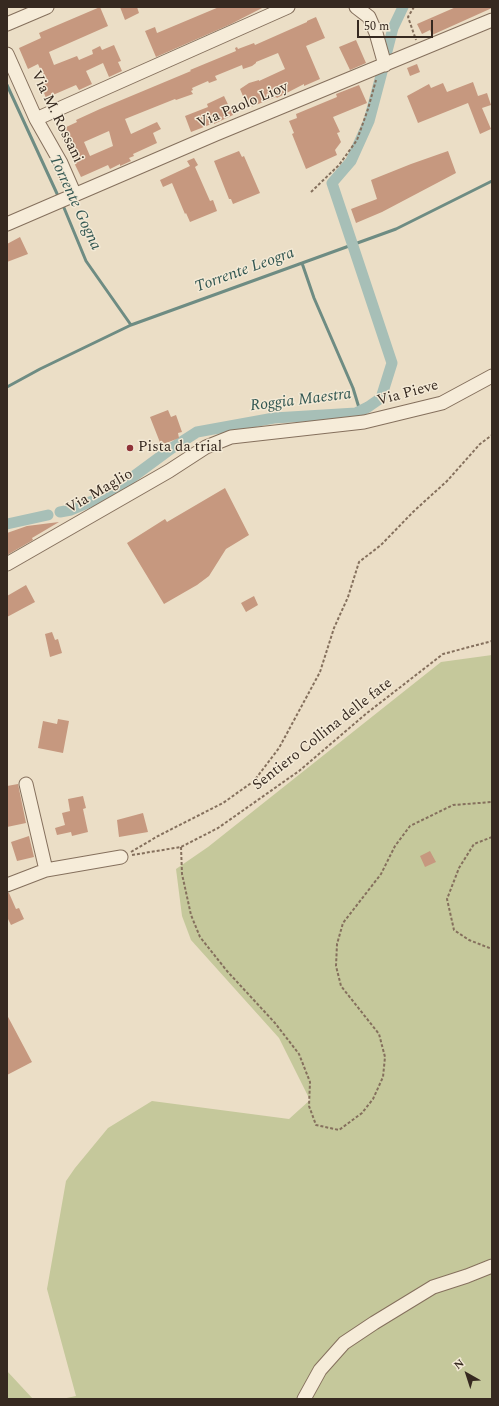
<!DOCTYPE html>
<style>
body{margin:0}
#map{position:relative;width:499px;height:1406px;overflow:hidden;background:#ebdec6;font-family:Spectral,serif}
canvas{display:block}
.frame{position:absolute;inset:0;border:8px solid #362920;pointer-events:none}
.north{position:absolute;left:447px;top:1354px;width:40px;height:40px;-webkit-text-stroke:3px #f3e9d5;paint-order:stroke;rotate:321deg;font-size:11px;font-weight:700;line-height:16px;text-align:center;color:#362920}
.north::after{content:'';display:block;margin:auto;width:14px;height:18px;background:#362920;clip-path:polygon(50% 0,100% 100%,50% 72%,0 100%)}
.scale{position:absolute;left:357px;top:20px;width:76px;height:18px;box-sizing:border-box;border:2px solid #362920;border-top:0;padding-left:5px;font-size:12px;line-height:14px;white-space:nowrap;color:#362920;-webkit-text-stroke:3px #f3e9d5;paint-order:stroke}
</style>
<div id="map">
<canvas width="499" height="1406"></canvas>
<div class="frame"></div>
<div class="north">N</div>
<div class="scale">50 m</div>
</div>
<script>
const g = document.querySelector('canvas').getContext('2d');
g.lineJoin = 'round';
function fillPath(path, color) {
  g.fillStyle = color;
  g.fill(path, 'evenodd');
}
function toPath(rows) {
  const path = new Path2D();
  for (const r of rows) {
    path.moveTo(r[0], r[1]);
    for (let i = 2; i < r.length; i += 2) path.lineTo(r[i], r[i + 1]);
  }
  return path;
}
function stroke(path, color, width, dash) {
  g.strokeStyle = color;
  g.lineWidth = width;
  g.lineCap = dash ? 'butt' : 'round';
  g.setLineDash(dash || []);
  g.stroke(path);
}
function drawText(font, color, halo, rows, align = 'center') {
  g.font = font + ' Spectral,serif';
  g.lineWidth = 3;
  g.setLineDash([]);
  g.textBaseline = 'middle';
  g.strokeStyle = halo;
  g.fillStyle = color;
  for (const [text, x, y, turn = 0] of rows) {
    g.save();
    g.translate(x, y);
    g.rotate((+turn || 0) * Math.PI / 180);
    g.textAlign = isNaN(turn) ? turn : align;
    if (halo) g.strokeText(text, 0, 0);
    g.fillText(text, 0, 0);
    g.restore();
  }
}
const green = toPath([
 [492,655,492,1399,62,1399,76,1396,47,1289,66,1181,75,1168,108,1128,152,1101,289,1119,310,1100,279,1038,191,940,182,916,176,869,208,847,441,662],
 [7,1371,33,1399,7,1399]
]);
const stream = toPath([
 [7,85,59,198],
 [62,203,86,261,131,325],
 [302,263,314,298,353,388,360,411],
 [7,387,40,369,131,325,396,229,492,181]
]);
const canal = toPath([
 [385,59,393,28,403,7],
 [60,512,71,510,111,493,172,448,197,432,274,418,356,413,368,407,381,398,392,363,332,183,351,161,369,121,383,68],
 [7,524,48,515]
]);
const building = toPath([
 [100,7,108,26,49,52,54,65,77,56,79,60,93,54,92,50,100,46,102,50,114,45,121,61,118,62,122,71,109,77,103,63,86,71,92,84,79,90,76,85,46,98,41,85,46,82,38,64,28,69,19,48,41,38,39,33],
 [120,7,137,7,139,13,125,20],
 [219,7,264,7,231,24,156,57,145,31,155,27,157,33],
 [456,7,492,7,492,8,432,35,430,30,422,34,417,24],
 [316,17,325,38,306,46,320,79,304,86,304,84,277,98,276,97,248,108,240,89,249,83,259,80,259,81,285,69,278,53,256,62,256,63,252,66,243,69,242,65,215,76,217,80,209,83,208,81,192,88,193,90,191,91,193,94,176,100,175,99,125,119,131,134,157,122,161,129,153,133,157,143,133,154,134,156,129,158,131,161,120,166,120,164,110,169,108,165,81,177,61,136,64,134,62,129,77,122,76,120,100,109,191,71,190,70,236,51,235,48,237,47,238,49,254,43,255,45,307,22,307,21],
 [109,131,113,146,90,156,84,142],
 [356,40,366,63,350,70,339,47],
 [417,64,420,72,410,76,407,68],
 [473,82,478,96,487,93,491,105,482,108,491,129,480,134,468,103,418,123,407,96,429,84,431,88,443,83,447,92],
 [359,85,367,103,333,117,340,132,337,133,341,142,335,150,337,155,306,169,292,134,294,133,289,121,297,118,296,114,337,97,336,94],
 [224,96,233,115,214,124,214,123,191,132,185,116,208,107,207,104],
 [239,151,242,157,244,156,260,193,233,204,231,199,229,199,214,161],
 [448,151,456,173,382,212,356,223,351,209,377,199,371,180,411,164],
 [194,158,198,165,195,167,210,201,213,200,217,211,190,222,186,213,185,214,172,183,163,187,160,180,190,166,187,161],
 [20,237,28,254,7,262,7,244],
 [168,410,171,417,176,415,182,432,178,433,179,438,161,445,150,417],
 [225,488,249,535,226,549,209,576,197,585,164,604,127,543,165,519,167,522],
 [59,522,32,538,33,540,7,555,7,533,27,526],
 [26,585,35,602,7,617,7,596],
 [254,596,258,605,246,612,241,603],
 [52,632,55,640,58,639,62,653,50,657,45,634],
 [58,719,69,721,63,753,38,748,43,721,57,724],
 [18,784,26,823,7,827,7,786],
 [83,796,86,808,83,809,88,832,72,836,71,832,57,835,55,828,65,825,62,813,70,811,68,799],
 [143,813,148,832,119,837,117,820],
 [29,836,34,857,17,861,11,842],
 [430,851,436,862,425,867,420,856],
 [7,893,9,893,16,909,19,908,24,919,11,925,7,917],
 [7,1015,32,1062,7,1075]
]);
const path = toPath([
 [414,7,408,17,416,40],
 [311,192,339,165,357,140,368,109,376,80],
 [492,837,474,844,459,868,447,899,454,930,469,940,492,949],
 [181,847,182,874,191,915,200,937,227,971,275,1023,299,1054,310,1082,309,1106,316,1125,339,1130,362,1113,373,1099,383,1077,385,1057,379,1034,341,986,336,966,337,944,343,923,381,874,395,846,410,826,453,805,492,802],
 [131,852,158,836,223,803,254,781,279,748,320,672,334,628,348,597,359,562,381,545,413,512,447,481,480,444,492,435],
 [132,855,181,847,218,828,299,771,367,713,443,654,492,641]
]);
const minor = toPath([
 [356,7,369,17,376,33,385,65],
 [7,24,47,7],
 [7,54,36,119,61,163,75,195],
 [36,119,288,7],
 [7,224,216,134,492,20],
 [7,564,169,471,206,447,231,437,364,422,442,403,492,376],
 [26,784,46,870],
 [7,885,46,870,121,857],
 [304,1399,320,1370,344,1343,374,1323,433,1287,467,1276,492,1266]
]);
const markers = [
 [130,448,4,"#8f3238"]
];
const streetNames = [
 ["Via Paolo Lioy",243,106,-23],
 ["Via M. Rossani",56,117,64],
 ["Via Pieve",408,394,-15],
 ["Via Maglio",100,492,-30],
 ["Sentiero Collina delle fate",323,735,-38]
];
const poiNames = [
 ["Pista da trial",138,448]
];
const waterNames = [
 ["Torrente Gogna",74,203,65],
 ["Torrente Leogra",245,271,-20],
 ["Roggia Maestra",301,401,-7]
];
fillPath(green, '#c5c89b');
stroke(stream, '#6e8c83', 3);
stroke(canal, '#a7bfb7', 11);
fillPath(building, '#c6987f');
stroke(minor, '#85705d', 15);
stroke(path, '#85705d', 2, [3, 2]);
stroke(minor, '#f6ecd9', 13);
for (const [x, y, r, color] of markers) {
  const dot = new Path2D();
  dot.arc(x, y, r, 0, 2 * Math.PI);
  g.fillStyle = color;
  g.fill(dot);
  stroke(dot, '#f3e9d5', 1.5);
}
drawText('15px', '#362920', '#f3e9d5', streetNames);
drawText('15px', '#362920', '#f3e9d5', poiNames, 'left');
drawText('italic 16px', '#305550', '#f3e9d5', waterNames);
</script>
